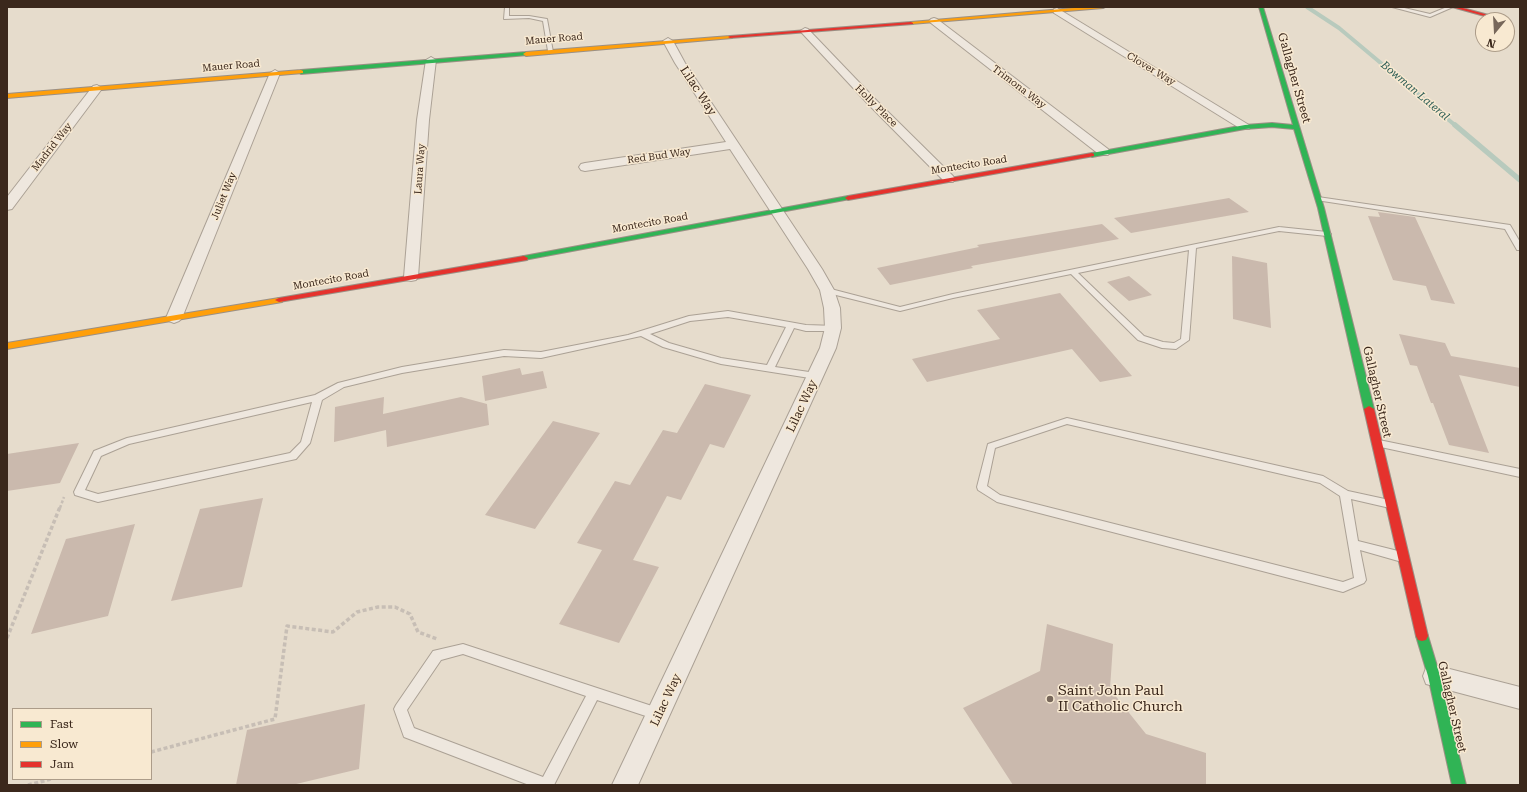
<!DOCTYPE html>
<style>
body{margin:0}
#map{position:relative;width:1527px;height:792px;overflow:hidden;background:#e6dccc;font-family:"Roboto Serif",serif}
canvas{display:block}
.frame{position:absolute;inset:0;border:8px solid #3b281c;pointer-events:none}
.legend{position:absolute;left:12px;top:708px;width:140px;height:72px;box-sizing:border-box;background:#f8e9d1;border:1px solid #ac9c89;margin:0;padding:5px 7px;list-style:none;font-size:12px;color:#3b281c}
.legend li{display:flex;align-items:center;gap:8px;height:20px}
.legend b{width:20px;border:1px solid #ac9c89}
.north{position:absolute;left:1475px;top:12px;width:40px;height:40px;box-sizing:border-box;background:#f8e9d1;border:1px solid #ac9c89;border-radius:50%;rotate:198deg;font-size:11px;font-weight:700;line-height:16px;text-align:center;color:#3b281c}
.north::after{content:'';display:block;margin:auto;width:14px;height:18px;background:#77675a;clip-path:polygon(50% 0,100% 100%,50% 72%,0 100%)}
</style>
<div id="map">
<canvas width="1527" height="792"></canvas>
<div class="frame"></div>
<ul class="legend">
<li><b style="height:5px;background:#30b455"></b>Fast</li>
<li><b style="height:5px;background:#ff9f0a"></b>Slow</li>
<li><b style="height:5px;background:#e5322d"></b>Jam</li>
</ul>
<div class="north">N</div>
</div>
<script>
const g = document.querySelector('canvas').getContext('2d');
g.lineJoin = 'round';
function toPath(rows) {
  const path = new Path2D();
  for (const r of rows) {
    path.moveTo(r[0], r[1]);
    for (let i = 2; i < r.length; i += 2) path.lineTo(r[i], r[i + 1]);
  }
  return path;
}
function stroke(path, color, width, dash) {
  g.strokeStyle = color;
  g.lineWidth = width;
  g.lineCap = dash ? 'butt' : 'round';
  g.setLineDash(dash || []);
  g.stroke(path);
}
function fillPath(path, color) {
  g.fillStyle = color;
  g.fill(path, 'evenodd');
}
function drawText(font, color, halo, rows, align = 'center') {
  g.font = font + ' "Roboto Serif",serif';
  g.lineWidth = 3;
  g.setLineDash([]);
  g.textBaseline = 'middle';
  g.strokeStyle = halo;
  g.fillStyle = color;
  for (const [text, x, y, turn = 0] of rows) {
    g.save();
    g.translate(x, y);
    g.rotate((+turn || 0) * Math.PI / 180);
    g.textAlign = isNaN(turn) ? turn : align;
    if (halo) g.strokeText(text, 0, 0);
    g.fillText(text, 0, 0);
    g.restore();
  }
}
const streamFar1 = toPath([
 [1307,7,1339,28,1456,126]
]);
const stream = toPath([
 [1455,125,1520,180]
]);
const building = toPath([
 [1229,198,1249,212,1131,233,1114,218],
 [1378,212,1415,217,1455,304,1431,300,1426,286,1393,280,1368,216,1380,217],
 [1102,224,1119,239,971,266,973,268,890,285,877,268,979,247,977,245],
 [1232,256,1267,263,1271,328,1233,319],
 [1129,276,1152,295,1129,301,1107,282],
 [1060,293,1132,376,1100,382,1072,349,927,382,912,359,1000,339,977,310],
 [1399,334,1445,343,1451,356,1520,368,1520,387,1459,375,1489,453,1449,445,1433,403,1431,403,1417,366,1410,365],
 [520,368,522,375,543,371,547,388,485,401,482,376],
 [705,384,751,395,724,448,710,444,681,500,667,496,633,560,659,567,619,643,559,624,602,550,577,543,615,481,630,485,663,430,677,433],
 [384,397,383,414,461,397,487,404,489,425,387,447,386,430,334,442,335,407],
 [553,421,600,433,535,529,485,515],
 [79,443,60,483,7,491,7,454],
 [263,498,242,587,171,601,200,509],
 [135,524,108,616,31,634,66,539],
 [1047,624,1113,644,1110,689,1146,734,1206,753,1206,785,1013,785,963,708,1040,671],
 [365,704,359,769,292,785,236,785,247,730]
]);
const pathFar1 = toPath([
 [60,508,64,497]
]);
const path = toPath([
 [7,638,60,507],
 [151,752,275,719,287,626,333,632,357,612,378,607,395,607,410,614,418,632,437,639],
 [28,785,51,779]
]);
const lane = toPath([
 [505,7,509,8,509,16,529,16,547,19,553,52,548,51,543,21,529,18,504,19,505,7],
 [1392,7,1400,7,1430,14,1447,7,1453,7,1430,17,1392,7],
 [1318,197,1510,225,1520,242,1520,250,1517,250,1505,229,1316,200,1316,198,1318,197],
 [1279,227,1327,232,1331,234,1327,236,1279,231,1196,248,1189,340,1176,349,1162,348,1138,340,1071,274,953,298,900,311,824,292,823,290,827,288,900,307,953,294,1279,227],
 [1189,250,1181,339,1174,343,1163,342,1144,336,1078,273,1189,250],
 [728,311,806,325,836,326,837,328,833,331,806,331,794,328,775,367,816,373,820,376,819,378,816,379,721,364,663,347,641,336,541,358,504,356,402,373,344,387,322,400,310,443,296,459,98,502,75,495,74,492,94,451,127,438,315,395,338,383,402,367,504,350,541,352,628,335,689,316,728,311],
 [728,317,786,327,767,365,721,358,669,343,650,334,690,321,728,317],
 [312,402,301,442,290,453,98,494,85,490,101,456,129,444,312,402],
 [1067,418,1323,476,1348,491,1394,501,1395,504,1394,507,1390,508,1351,499,1358,541,1402,552,1406,554,1407,557,1406,560,1402,562,1360,550,1366,580,1364,583,1343,592,997,502,978,490,977,487,988,444,1067,418],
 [1067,424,1320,483,1340,496,1354,578,1343,582,1000,495,987,486,995,448,1067,424],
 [1379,440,1520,469,1520,477,1376,446,1374,444,1376,442,1379,440],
 [463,644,658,708,662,710,664,714,662,718,658,720,597,700,554,785,529,785,404,737,394,709,396,705,433,651,463,644],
 [463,654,586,696,543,777,414,728,407,710,441,660,463,654]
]);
const street = toPath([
 [1057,8,1249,125,1251,127,1249,129,1241,129,1054,13,1053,11,1054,9,1057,8],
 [934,18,937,19,1108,149,1110,152,1108,155,1100,155,931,23,929,21,931,19,934,18],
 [805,28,808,29,877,101,953,176,955,179,953,182,945,182,869,105,802,33,800,31,805,28],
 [668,38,673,41,685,63,822,269,834,290,840,308,841,328,836,348,638,785,612,785,820,348,825,328,824,308,820,290,808,269,730,149,585,171,581,170,579,167,581,164,585,163,726,142,675,63,663,41,668,38],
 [431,57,436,60,429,120,418,277,416,280,411,281,406,280,404,277,417,120,426,60,431,57],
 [275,70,280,73,182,318,179,321,174,323,169,321,166,318,270,73,275,70],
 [97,85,102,88,101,90,12,209,7,210,7,197,93,86,97,85],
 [1434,665,1520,687,1520,709,1426,684,1423,676,1426,668,1434,665]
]);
const fast = toPath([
 [1259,7,1263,7,1324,208,1374,409,1369,412,1364,409,1318,208,1294,129,1272,127,1245,129,1092,157,1089,155,1092,153,1245,125,1272,123,1293,125,1259,7],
 [526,52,528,53,528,55,301,74,298,72,301,70,526,52],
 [848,196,851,198,850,199,524,260,520,258,524,256,848,196],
 [1422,631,1426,632,1428,636,1440,676,1466,785,1452,785,1428,676,1416,636,1418,632,1422,631]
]);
const slow = toPath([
 [1086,7,1105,7,1103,8,911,24,909,23,911,22,1086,7],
 [730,36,732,37,732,38,526,56,523,54,526,52,730,36],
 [301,70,303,71,303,73,7,98,7,94,301,70],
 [279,298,282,298,283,300,282,302,7,349,7,343,279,298]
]);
const jam = toPath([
 [1452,7,1459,7,1507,20,1499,20,1452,7],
 [911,22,913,23,913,24,730,38,728,37,730,36,911,22],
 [1092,153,1094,154,1094,156,848,200,845,198,848,196,1092,153],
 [524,256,528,258,527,260,279,302,275,300,279,298,524,256],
 [1369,406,1374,409,1428,636,1426,640,1422,641,1418,640,1416,636,1364,409,1369,406]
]);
const markers = [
 [1050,699,4,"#77675a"]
];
const farStreetnames = [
 ["Mauer Road",554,39,-5],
 ["Mauer Road",231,66,-5],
 ["Clover Way",1151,69,31],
 ["Trimona Way",1019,87,37],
 ["Holly Place",876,106,45],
 ["Madrid Way",52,147,-52],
 ["Red Bud Way",659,156,-8],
 ["Montecito Road",969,165,-9],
 ["Laura Way",420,169,-86],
 ["Juliet Way",224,196,-68],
 ["Montecito Road",650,223,-10],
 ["Montecito Road",331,280,-10]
];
const farWaternames = [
 ["Bowman Lateral",1415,91,40]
];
const streetNames = [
 ["Gallagher Street",1294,78,74],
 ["Lilac Way",698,91,57],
 ["Gallagher Street",1377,392,77],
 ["Lilac Way",802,406,-65],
 ["Lilac Way",666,700,-65],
 ["Gallagher Street",1452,707,77]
];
const nearPoinames = [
 ["Saint John Paul",1058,691],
 ["II Catholic Church",1058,707]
];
stroke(streamFar1, '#b8cabd', 4);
stroke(stream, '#b8cabd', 5.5);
fillPath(building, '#cab9ad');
stroke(lane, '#aba195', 2);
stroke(street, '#aba195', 2);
stroke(fast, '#9b9085', 2);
stroke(slow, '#9b9085', 2);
stroke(jam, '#9b9085', 2);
stroke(pathFar1, '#c7beb5', 2.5, [3, 2]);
stroke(path, '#c7beb5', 3.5, [4, 2.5]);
fillPath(lane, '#eee7de');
fillPath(street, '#eee7de');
fillPath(fast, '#30b455');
fillPath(slow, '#ff9f0a');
fillPath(jam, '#e5322d');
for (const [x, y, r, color] of markers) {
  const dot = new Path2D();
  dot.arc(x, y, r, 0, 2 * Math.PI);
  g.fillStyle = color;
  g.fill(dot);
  stroke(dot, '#f8e9d1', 1.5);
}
drawText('10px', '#3b281c', '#f8e9d1', farStreetnames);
drawText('italic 11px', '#2b5c54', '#f8e9d1', farWaternames);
drawText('12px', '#3b281c', '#f8e9d1', streetNames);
drawText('14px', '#3b281c', '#f8e9d1', nearPoinames, 'left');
</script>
